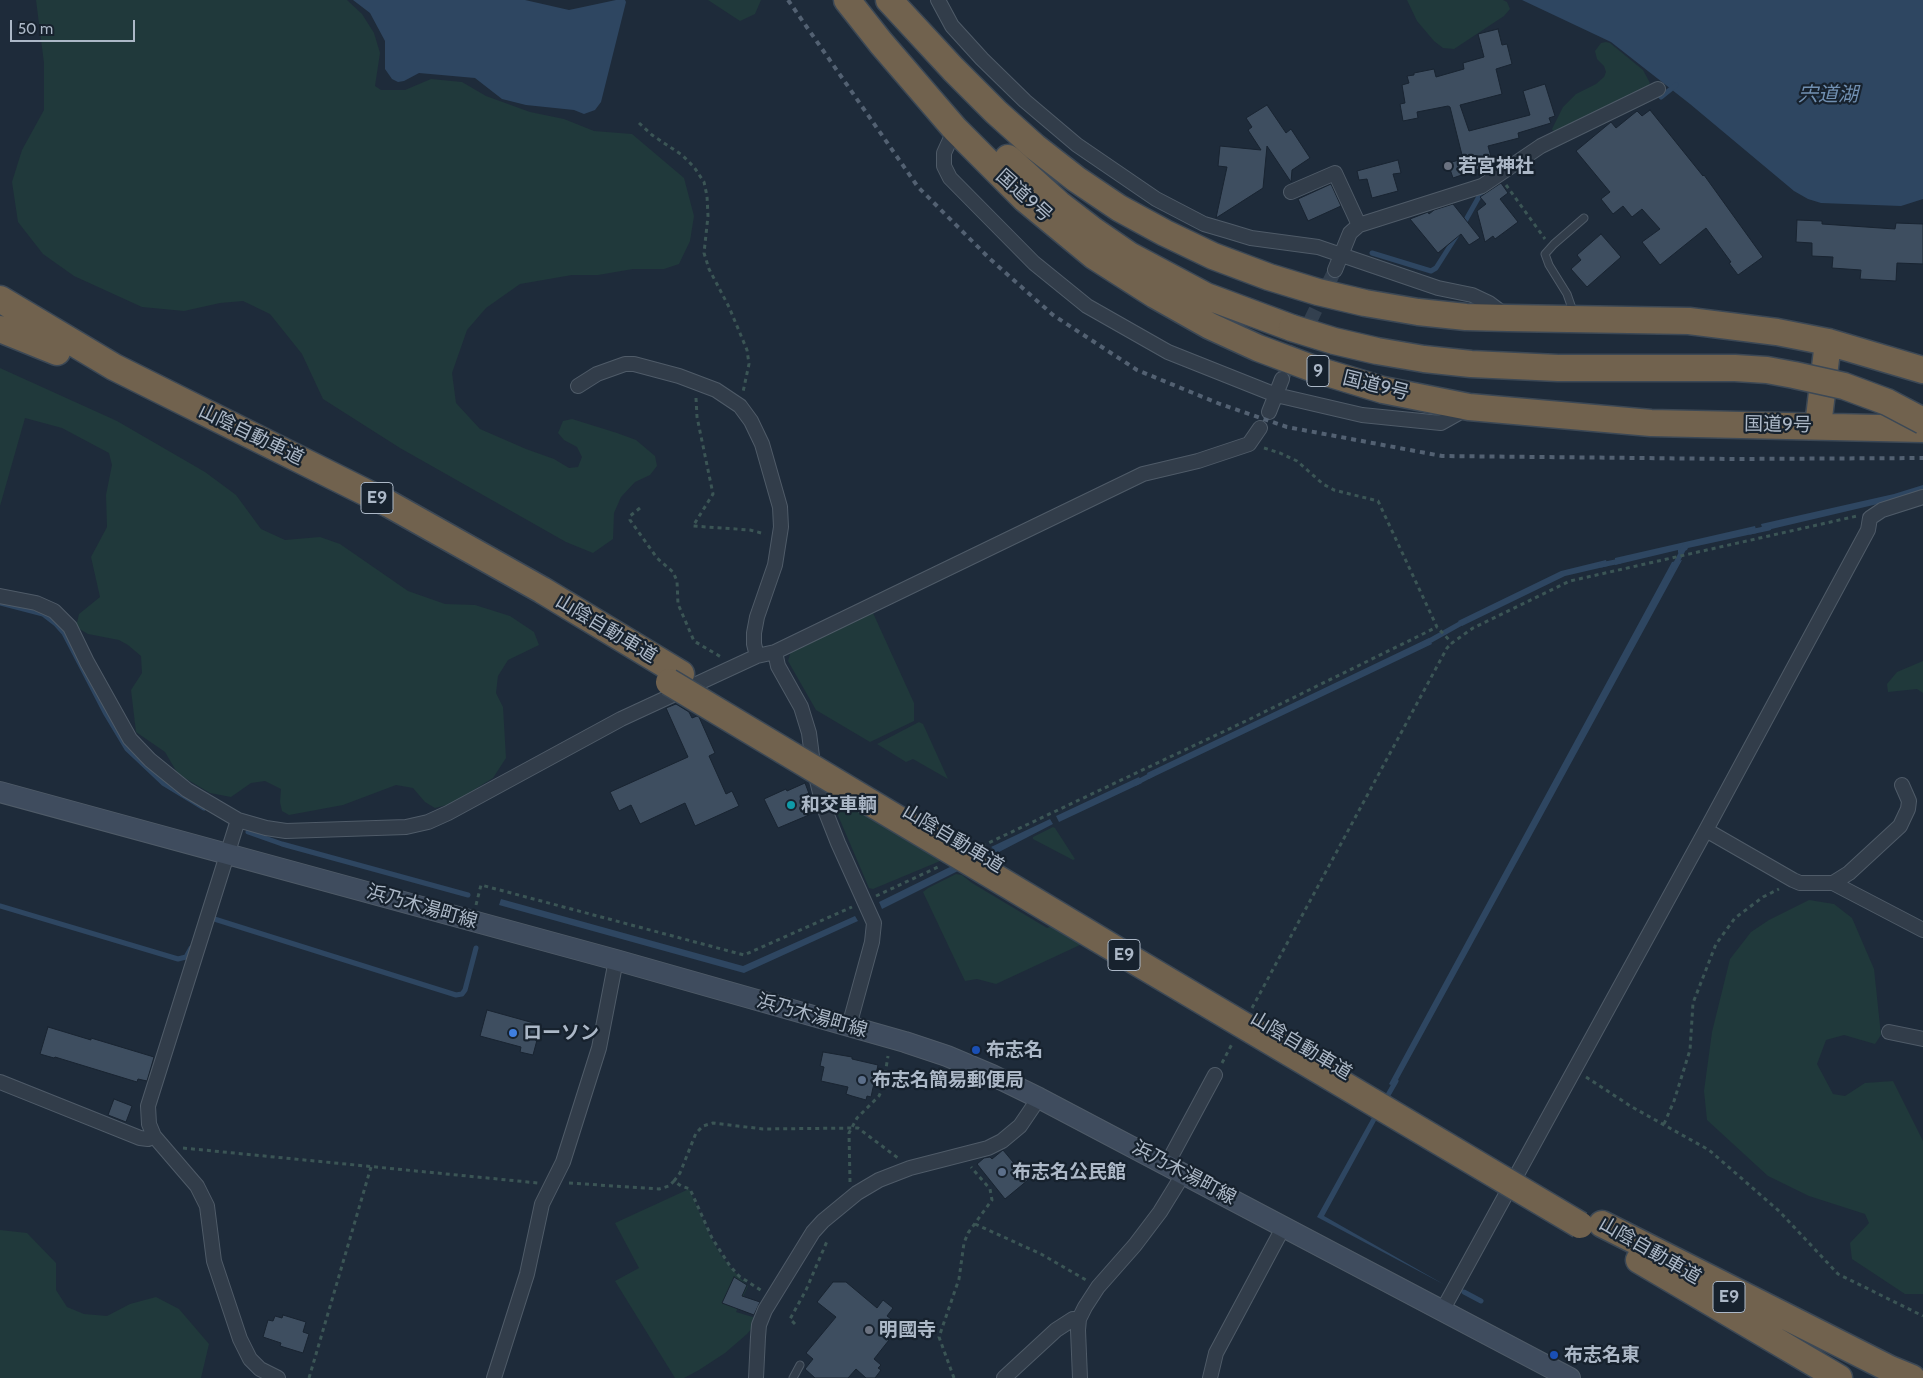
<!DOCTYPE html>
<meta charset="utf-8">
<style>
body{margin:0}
#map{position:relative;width:1923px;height:1378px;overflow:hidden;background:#1e2b3a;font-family:Cabin,sans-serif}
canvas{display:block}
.scale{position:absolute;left:10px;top:20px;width:125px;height:22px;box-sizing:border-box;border:2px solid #acb8c7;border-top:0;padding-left:6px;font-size:15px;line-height:18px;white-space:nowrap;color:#acb8c7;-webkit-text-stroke:4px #17222e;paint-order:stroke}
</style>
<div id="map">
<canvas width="1923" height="1378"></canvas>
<div class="scale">50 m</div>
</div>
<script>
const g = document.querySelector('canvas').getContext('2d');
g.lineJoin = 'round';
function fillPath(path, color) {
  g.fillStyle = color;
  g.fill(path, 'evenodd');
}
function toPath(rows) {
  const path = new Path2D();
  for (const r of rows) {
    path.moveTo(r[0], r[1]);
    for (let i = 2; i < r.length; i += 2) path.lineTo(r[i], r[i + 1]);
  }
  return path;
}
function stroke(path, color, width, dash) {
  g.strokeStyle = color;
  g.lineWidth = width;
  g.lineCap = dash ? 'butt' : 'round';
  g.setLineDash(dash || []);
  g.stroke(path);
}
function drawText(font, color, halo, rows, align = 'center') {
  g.font = font + ' Cabin,"Noto Sans JP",sans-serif';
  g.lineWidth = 4.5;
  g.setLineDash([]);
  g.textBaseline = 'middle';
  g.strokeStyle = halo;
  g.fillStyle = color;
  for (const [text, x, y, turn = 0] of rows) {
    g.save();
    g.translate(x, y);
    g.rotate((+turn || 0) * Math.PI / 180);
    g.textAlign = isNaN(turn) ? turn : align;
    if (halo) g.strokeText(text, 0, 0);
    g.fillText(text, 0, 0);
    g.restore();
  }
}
const green = toPath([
 [36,0,347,0,362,14,374,33,380,53,375,86,381,90,405,90,431,79,462,82,486,96,530,112,564,119,594,131,632,134,684,178,694,216,690,241,679,264,664,269,633,269,598,275,572,275,520,284,486,308,467,330,452,373,456,403,480,429,526,449,554,459,569,468,578,467,582,457,577,447,564,440,558,433,563,421,572,419,617,433,636,440,655,456,657,466,650,475,635,482,621,497,614,513,613,539,593,553,566,542,400,448,323,399,302,354,270,314,243,301,220,303,184,311,142,307,74,276,43,254,18,222,12,182,22,150,44,110,44,63],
 [708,0,761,0,755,14,740,21],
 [1407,0,1503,0,1507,2,1510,9,1504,16,1454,49,1443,48,1434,41,1417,21],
 [1606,42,1610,43,1643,70,1650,83,1647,88,1554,132,1552,129,1563,107,1576,94,1596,84,1604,77,1606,72,1604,66,1597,59,1595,51,1601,43],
 [0,368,117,421,205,472,236,495,261,529,285,540,320,537,340,544,408,591,445,604,475,605,510,616,534,632,539,645,508,660,498,676,496,693,503,707,506,758,493,778,451,804,435,808,425,802,413,788,396,785,343,805,289,815,282,811,280,802,281,789,265,781,251,783,231,797,210,793,178,774,165,752,136,732,131,690,142,673,141,656,128,645,119,640,88,634,76,627,79,614,100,597,91,557,107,527,106,495,112,465,109,453,62,428,25,418,0,506],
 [868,612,873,613,914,703,914,721,870,742,816,710,788,661,791,651],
 [1923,661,1923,693,1917,689,1888,692,1887,684,1897,672],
 [919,722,923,724,948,779,913,759,906,762,877,744],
 [834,792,945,859,873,889,869,888,831,799],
 [1053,827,1055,828,1075,859,1073,860,1033,839,1033,837],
 [956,874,962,875,972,883,1047,928,1055,925,1082,944,996,984,977,979,965,981,923,892,928,888],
 [1809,900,1834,904,1852,918,1874,969,1881,1035,1875,1044,1844,1035,1826,1040,1817,1064,1833,1094,1845,1096,1865,1083,1893,1081,1923,1141,1923,1294,1905,1294,1852,1259,1850,1243,1869,1223,1865,1214,1809,1196,1768,1176,1707,1120,1704,1091,1712,1032,1730,959,1751,932,1769,920],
 [689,1189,711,1238,720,1254,730,1267,748,1286,736,1312,756,1318,753,1327,747,1334,725,1353,699,1370,684,1378,675,1378,615,1281,639,1268,615,1223],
 [0,1230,27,1233,56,1263,56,1290,67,1307,84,1314,107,1316,130,1304,156,1297,179,1309,209,1344,201,1378,0,1378]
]);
const water = toPath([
 [353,0,525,0,569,10,616,0,625,0,626,2,601,102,595,110,584,114,574,110,526,105,502,99,475,78,419,73,404,81,398,82,392,79,385,69,385,41,370,13],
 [1522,0,1923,0,1923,199,1901,206,1821,203,1808,199,1794,191,1690,104,1611,42],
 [1923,485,1923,491,1899,499,1763,531,1761,524,1894,494],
 [1755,526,1757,533,1688,548,1687,550,1678,553,1678,550,1615,565,1615,558],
 [1606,560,1608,566,1565,576,1462,626,1458,621,1561,571],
 [1682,560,1394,1087,1389,1084,1672,562],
 [1429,638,1432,644,1149,779,1147,773],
 [1139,777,1142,783,1059,822,1056,816],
 [1050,819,1053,824,999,852,991,847],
 [956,864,960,870,882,909,879,902],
 [501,899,743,966,855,916,858,921,744,973,499,905],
 [1374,1114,1378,1117,1324,1216,1445,1285,1317,1217]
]);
const stream = toPath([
 [1661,97,1676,85],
 [1463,225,1481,193,1485,191],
 [1372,253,1431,271,1436,268,1457,235],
 [1750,532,1769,528],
 [1601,565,1620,561],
 [1674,567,1685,546],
 [0,603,43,614,56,624,64,633,106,714,127,749,163,783,204,808],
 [1424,644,1465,621],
 [1136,783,1153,774],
 [248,832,282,844,468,895],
 [978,858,999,848],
 [0,906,178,959,186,957,191,948],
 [208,917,456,995,462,994,465,990,476,948],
 [1384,1102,1396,1081],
 [1464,1292,1481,1301]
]);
const building = toPath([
 [1498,29,1502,45,1507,44,1512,64,1496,69,1502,94,1460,105,1469,131,1530,115,1523,91,1545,84,1555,116,1549,118,1551,123,1518,133,1519,138,1488,146,1493,164,1453,178,1448,163,1463,159,1450,107,1448,106,1417,112,1418,118,1403,121,1400,104,1405,103,1402,85,1409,83,1407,76,1414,75,1414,73,1434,69,1436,77,1464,69,1463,63,1484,57,1478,34,1498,29],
 [1267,105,1286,133,1291,129,1310,158,1292,170,1291,182,1267,146,1263,188,1216,218,1227,167,1218,166,1220,146,1261,150,1248,130,1252,127,1246,118,1267,105],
 [1650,110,1703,176,1704,175,1763,257,1738,275,1729,263,1731,262,1706,228,1660,265,1642,242,1660,229,1642,209,1632,217,1623,206,1613,214,1601,199,1610,192,1576,151,1611,122,1616,128,1637,111,1642,116,1650,110],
 [1398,160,1401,173,1393,174,1398,191,1372,198,1367,179,1359,180,1357,171,1398,160],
 [1501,183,1508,193,1500,199,1518,222,1495,239,1493,236,1485,242,1477,211,1486,204,1480,197,1501,183],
 [1331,184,1341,206,1308,221,1298,199,1331,184],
 [1453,204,1480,238,1469,245,1461,234,1438,253,1410,219,1428,212,1429,214,1434,210,1453,204],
 [1797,220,1822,221,1822,224,1895,229,1896,223,1923,224,1923,264,1897,263,1896,281,1860,279,1861,270,1832,268,1833,257,1812,256,1812,243,1796,242,1797,220],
 [1601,234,1621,257,1587,287,1571,269,1581,260,1577,255,1601,234],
 [676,704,689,712,692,718,697,716,699,717,715,753,709,756,726,794,732,791,739,806,695,826,685,803,640,824,631,805,619,811,610,792,688,757,666,708,676,704],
 [805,783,816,812,778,828,764,799,786,789,787,791,805,783],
 [487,1010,541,1025,533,1055,520,1052,521,1047,480,1036,487,1010],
 [48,1027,91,1040,91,1038,154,1057,147,1081,138,1079,137,1082,55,1057,54,1058,40,1054,48,1027],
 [823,1052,852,1057,852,1059,878,1065,871,1097,867,1096,866,1100,852,1096,846,1094,848,1087,821,1081,824,1067,820,1066,823,1052],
 [114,1099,132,1106,126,1122,108,1115,114,1099],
 [1003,1150,1028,1180,1005,1199,977,1164,984,1158,990,1157,992,1159,1003,1150],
 [734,1277,747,1285,742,1296,760,1302,754,1315,722,1303,734,1277],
 [833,1282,846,1282,877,1308,883,1300,893,1308,887,1316,898,1324,887,1338,889,1340,874,1359,881,1365,878,1368,881,1370,875,1378,866,1378,856,1369,848,1378,815,1378,805,1369,813,1359,806,1353,836,1317,817,1302,833,1282],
 [283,1315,306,1322,303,1332,309,1334,303,1353,280,1346,281,1343,263,1337,268,1320,273,1321,275,1316,282,1318,283,1315]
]);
const streetTunnel = toPath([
 [1282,379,1335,270]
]);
const path = toPath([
 [639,123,652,135,682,155,694,167,704,182,707,196,708,216,704,253,709,269,729,307,747,350,749,364,743,392],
 [1506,185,1545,239],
 [696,398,697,417,713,494,693,526,750,530,765,534],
 [1264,448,1280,453,1297,461,1323,484,1334,490,1378,501,1437,627,1452,643,1473,628,1570,581,1857,516],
 [640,508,630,516,630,520,657,558,673,572,677,581,678,604,694,641,721,657],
 [982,846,1248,720,1437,627],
 [876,896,938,867],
 [476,905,481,885,744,955,852,907],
 [1252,1008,1447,648,1452,643],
 [1222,1063,1233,1042],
 [1586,1077,1632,1107,1709,1150,1779,1211,1838,1274,1923,1316],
 [1664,1124,1674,1101,1690,1050,1693,1003,1716,944,1735,918,1763,897,1779,889],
 [183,1148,538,1183],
 [674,1181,680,1173,696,1133,703,1126,713,1123,763,1129,858,1128,898,1158],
 [850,1182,849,1133,857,1118,879,1096,883,1087,888,1056],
 [569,1183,659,1189,669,1186,674,1181,681,1186,690,1189,712,1238,730,1266,739,1276,762,1291],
 [975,1224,1041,1254,1086,1280],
 [795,1324,790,1319,806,1290,828,1239],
 [309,1378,371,1167],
 [954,1378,939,1337,959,1279,964,1243,968,1233,992,1200,990,1189,971,1167]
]);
const lane = toPath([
 [1574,314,1567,294,1549,265,1545,254,1554,244,1584,218],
 [793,1378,800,1365]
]);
const street = toPath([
 [938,0,952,26,982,59,1025,101,1077,145,1156,199,1204,224,1228,231,1251,238,1318,247,1438,288,1472,295,1489,303,1505,315],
 [955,129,944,153,944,166,950,178,1034,263,1087,306,1168,352,1276,395,1362,415,1441,423,1466,409],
 [1291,192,1335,173,1359,225],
 [1335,270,1350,233,1359,225,1482,186,1541,146,1658,89],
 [578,386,597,374,625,364,634,364,679,376,716,390,740,406,751,421,762,444,780,507,781,527,775,565,757,617,754,633,754,644,757,656],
 [1269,412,1282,379],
 [0,596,36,603,54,611,70,627,87,662,130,739,150,760,187,790,238,820,148,1106,149,1124,154,1136,197,1186,207,1206,214,1261,240,1339,250,1359,260,1369,278,1378],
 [775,652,778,666,801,707,809,733,813,764,823,805,838,843,874,923,872,942,849,1026],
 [238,820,266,828,286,831,406,827,428,822,448,813,621,719,757,656,775,652,1143,474,1198,461,1249,444,1260,428],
 [1706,830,1793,880,1800,883,1833,883,1923,930],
 [1833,883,1849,873,1900,826,1908,809,1909,801,1902,785],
 [1889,1032,1923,1039],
 [0,1082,140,1138,148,1139,154,1136],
 [1167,1164,1215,1075],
 [1442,1311,1706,830,1868,530,1870,518,1882,510,1923,497],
 [494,1378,527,1274,542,1204,563,1162,599,1048,616,960],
 [756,1378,758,1337,759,1325,765,1310,813,1232,823,1221,857,1193,879,1180,910,1168,988,1148,1002,1141,1020,1126,1039,1098],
 [1004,1378,1056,1330,1073,1319,1079,1319],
 [1080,1378,1078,1330,1079,1319,1085,1307,1098,1287,1135,1245,1160,1212,1184,1173],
 [1210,1378,1216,1353,1284,1226]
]);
const secondary = toPath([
 [0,792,616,960,905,1042,947,1056,992,1075,1039,1098,1570,1378]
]);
const highway = toPath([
 [847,0,881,43,955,129,1025,199,1094,256,1155,295,1210,326,1258,348,1314,369,1383,390,1469,407,1651,423,1923,429],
 [889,0,953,69,996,112,1035,147,1076,179,1119,208,1165,233,1213,256,1269,277,1318,292,1365,303,1418,312,1466,317,1508,318,1689,321,1777,332,1828,342,1923,370],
 [1008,158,1059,204,1094,231,1129,255,1206,296,1292,328],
 [0,299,114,367,389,504,542,590,681,674],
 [0,329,57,352],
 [1818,426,1828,342],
 [1602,1224,1890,1369,1912,1378],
 [1639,1260,1839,1378]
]);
const rail = toPath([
 [788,0,918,187,990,259,1053,315,1137,370,1220,404,1287,427,1442,456,1735,459,1923,458]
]);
const highwayBridge = toPath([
 [1292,328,1334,341,1377,351,1424,359,1471,364,1558,368,1735,368,1767,370,1794,375,1844,386,1887,402,1923,421],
 [669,682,1135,961,1580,1225]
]);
const markers = [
 [1448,166,5,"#6b7280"],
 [791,805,5,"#0f9aa8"],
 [513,1033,5,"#3f7fe0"],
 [976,1050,5,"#1a4fb4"],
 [862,1080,5,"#5c6f8a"],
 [1002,1172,5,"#5c6f8a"],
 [869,1330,5,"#6b7280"],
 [1554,1355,5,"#1a4fb4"]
];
const shields = [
 [1318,371,22],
 [377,498,32],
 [1124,955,32],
 [1729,1297,32]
];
const shieldNames = [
 ["9",1318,371],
 ["E9",377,498],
 ["E9",1124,955],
 ["E9",1729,1297]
];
const poiNames = [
 ["若宮神社",1458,166],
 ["和交車輌",801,805],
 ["ローソン",523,1033],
 ["布志名",986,1050],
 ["布志名簡易郵便局",872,1080],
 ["布志名公民館",1012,1172],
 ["明國寺",879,1330],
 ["布志名東",1564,1355]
];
const streetNames = [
 ["国道9号",1024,196,42],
 ["国道9号",1376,386,14],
 ["国道9号",1778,425,1],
 ["山陰自動車道",251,435,26],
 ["山陰自動車道",606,629,31],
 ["山陰自動車道",953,839,31],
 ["浜乃木湯町線",422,907,16],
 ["浜乃木湯町線",812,1016,16],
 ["山陰自動車道",1301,1046,31],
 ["浜乃木湯町線",1184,1173,28],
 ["山陰自動車道",1650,1251,30]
];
const waterNames = [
 ["宍道湖",1828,95]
];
fillPath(green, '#20393b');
fillPath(water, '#2e4661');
stroke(stream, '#2e4661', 5);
fillPath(building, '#3e4e60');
stroke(building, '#192431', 1);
stroke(streetTunnel, '#33404f', 14, [14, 7]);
stroke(lane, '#4f5b68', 9);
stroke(street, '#4f5b68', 16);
stroke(secondary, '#4f5b68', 22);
stroke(highway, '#3c4855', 29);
stroke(path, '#3b5555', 3, [4, 4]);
stroke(lane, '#323d4a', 7);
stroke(street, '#323d4a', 14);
stroke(secondary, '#3f4c5e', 20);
stroke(highway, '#71624e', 26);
stroke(rail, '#536172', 4, [5, 5]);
stroke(highwayBridge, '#3c4855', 29, []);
stroke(highwayBridge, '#71624e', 26);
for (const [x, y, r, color] of markers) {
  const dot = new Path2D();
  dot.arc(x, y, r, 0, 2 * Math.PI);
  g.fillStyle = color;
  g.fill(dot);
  stroke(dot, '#17222e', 2);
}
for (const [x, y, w] of shields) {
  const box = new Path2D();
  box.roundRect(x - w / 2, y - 15.5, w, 31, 4);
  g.fillStyle = '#17222e';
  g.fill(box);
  stroke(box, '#acb8c7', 1);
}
drawText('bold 18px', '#acb8c7', null, shieldNames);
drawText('bold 19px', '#acb8c7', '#17222e', poiNames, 'left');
drawText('19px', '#acb8c7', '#17222e', streetNames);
drawText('italic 20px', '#7190b2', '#17222e', waterNames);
</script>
